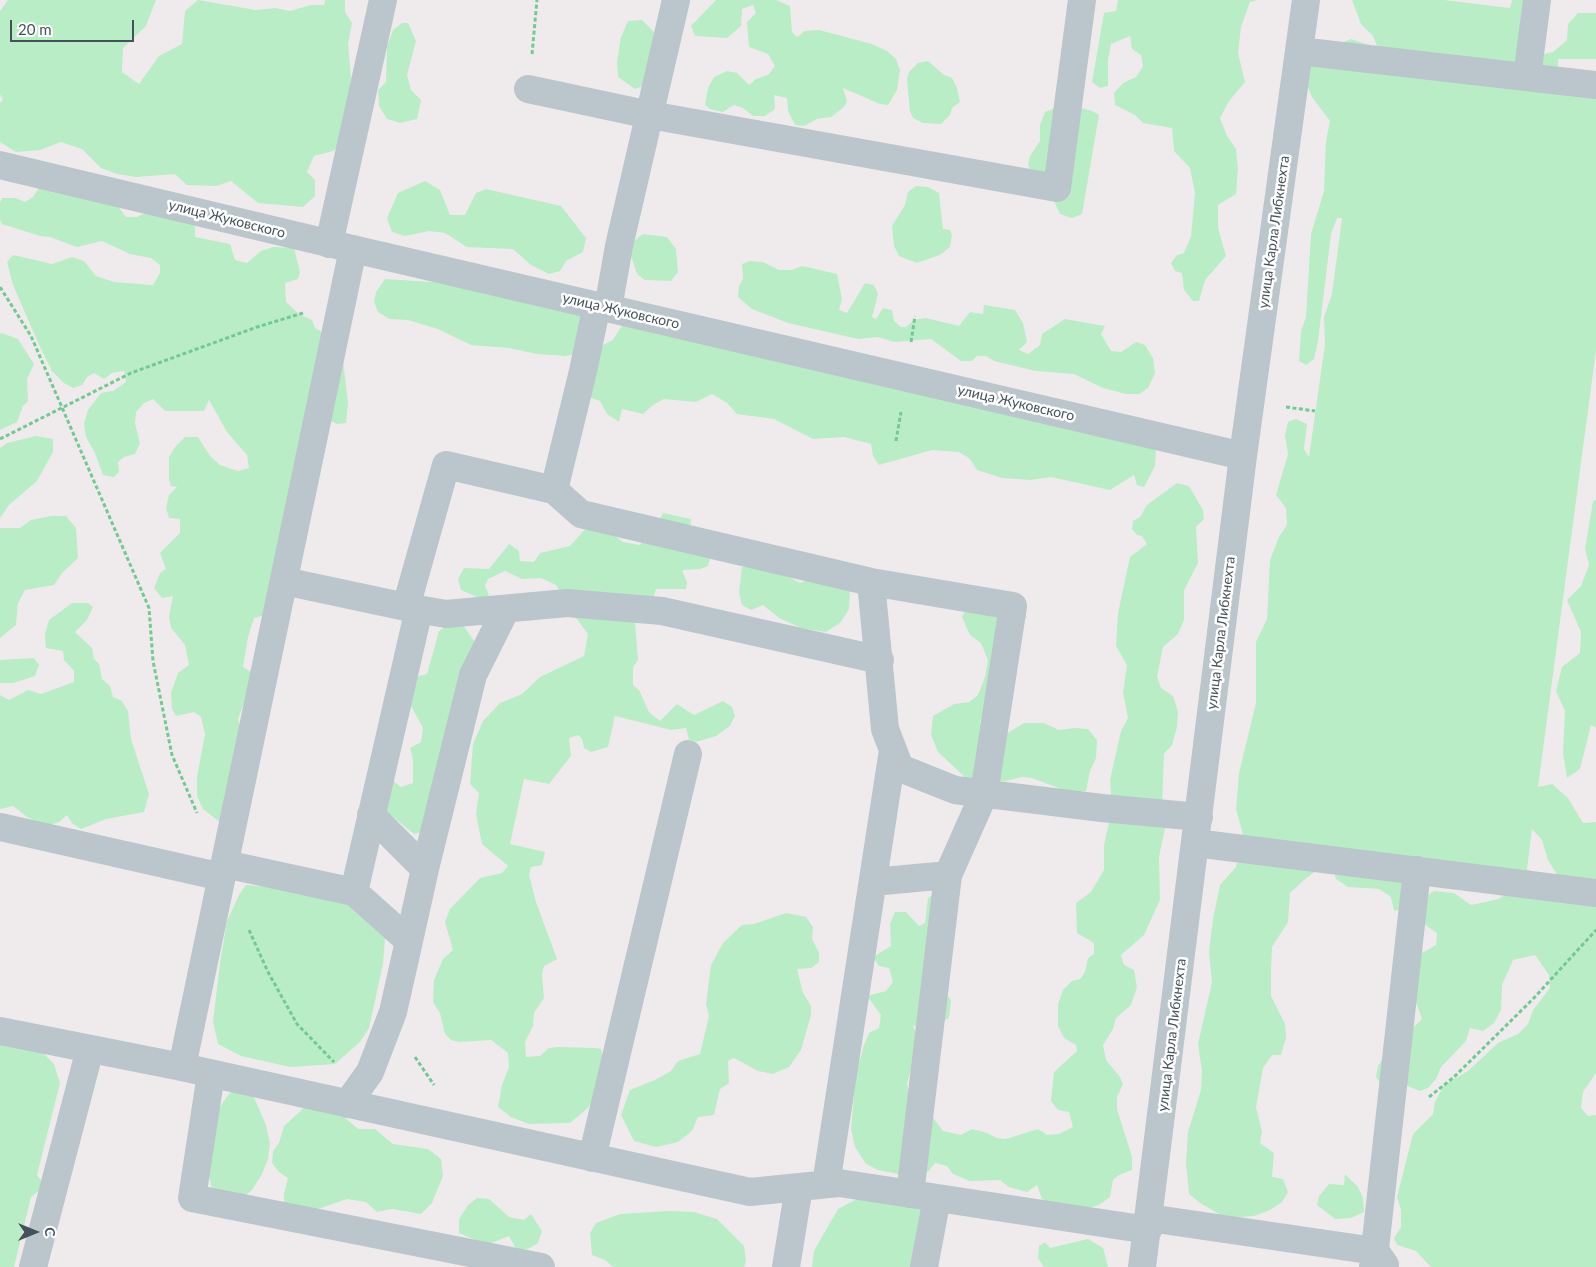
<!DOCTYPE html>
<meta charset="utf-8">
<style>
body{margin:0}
#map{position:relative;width:1596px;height:1267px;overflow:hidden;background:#efebec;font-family:Lato,sans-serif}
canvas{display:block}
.north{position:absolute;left:10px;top:1207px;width:50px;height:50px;-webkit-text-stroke:4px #fff;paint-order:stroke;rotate:90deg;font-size:14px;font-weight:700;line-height:20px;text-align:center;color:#445259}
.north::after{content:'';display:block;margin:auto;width:18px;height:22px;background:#445259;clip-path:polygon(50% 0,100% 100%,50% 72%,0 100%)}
.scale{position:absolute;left:10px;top:20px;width:124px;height:22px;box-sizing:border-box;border:2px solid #445259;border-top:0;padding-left:6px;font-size:15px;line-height:18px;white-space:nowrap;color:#445259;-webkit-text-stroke:4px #fff;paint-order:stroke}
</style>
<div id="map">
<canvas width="1596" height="1267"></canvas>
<div class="north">С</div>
<div class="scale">20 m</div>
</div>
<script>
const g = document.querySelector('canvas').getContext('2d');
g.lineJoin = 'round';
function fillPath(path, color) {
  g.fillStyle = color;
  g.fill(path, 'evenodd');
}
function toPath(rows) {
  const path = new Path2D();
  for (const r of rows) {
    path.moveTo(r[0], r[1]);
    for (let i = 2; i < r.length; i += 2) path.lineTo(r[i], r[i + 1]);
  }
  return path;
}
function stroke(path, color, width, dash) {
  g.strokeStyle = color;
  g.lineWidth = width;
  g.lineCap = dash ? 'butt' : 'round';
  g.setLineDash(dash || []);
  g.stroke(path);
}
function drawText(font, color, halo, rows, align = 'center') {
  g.font = font + ' Lato,sans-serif';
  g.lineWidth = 5;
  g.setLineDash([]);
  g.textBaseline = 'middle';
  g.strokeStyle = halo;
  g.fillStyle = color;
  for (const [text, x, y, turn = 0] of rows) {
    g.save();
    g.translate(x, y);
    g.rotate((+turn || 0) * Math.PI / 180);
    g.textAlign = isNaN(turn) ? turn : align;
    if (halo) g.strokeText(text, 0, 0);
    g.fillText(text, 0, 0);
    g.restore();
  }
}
const green = toPath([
 [8,0,156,0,146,26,123,48,122,72,139,84,159,56,182,44,185,11,198,0,256,10,275,8,290,11,311,5,324,5,325,0,345,0,345,12,352,23,348,44,351,76,344,142,333,151,314,156,307,172,315,180,315,196,303,207,258,203,231,181,216,186,187,185,175,174,136,177,117,174,101,168,82,149,61,142,40,150,16,152,0,142,0,103,3,100,0,94,0,11],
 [716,0,776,0,790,6,792,32,797,37,805,31,819,30,872,44,887,51,896,59,900,70,897,90,888,105,880,104,843,88,847,101,844,107,831,117,817,119,804,126,795,125,788,111,787,98,774,95,775,109,765,116,753,116,743,108,734,105,723,112,710,109,705,105,708,88,714,77,727,71,737,73,749,85,756,79,768,75,775,66,768,54,749,47,747,22,756,13,753,5,742,9,741,26,727,38,695,36,691,26],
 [1118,0,1258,0,1250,2,1241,27,1238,53,1245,82,1229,101,1220,118,1227,136,1236,149,1238,169,1236,194,1218,205,1218,228,1226,256,1205,280,1199,301,1193,301,1184,290,1182,273,1175,271,1171,263,1177,255,1184,253,1191,236,1195,193,1190,168,1174,151,1172,128,1143,123,1135,115,1115,105,1114,93,1123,83,1136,77,1143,66,1141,55,1132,49,1130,36,1111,44,1108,60,1108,86,1100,88,1092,82,1104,13,1116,11],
 [1352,0,1444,0,1510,8,1512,0,1525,0,1540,55,1553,52,1567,40,1568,24,1578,13,1596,13,1596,59,1558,59,1558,68,1596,85,1596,350,1538,787,1552,784,1568,798,1583,823,1596,822,1596,1073,1583,1092,1581,1108,1588,1116,1596,1115,1596,1267,1431,1267,1416,1251,1397,1245,1394,1238,1401,1227,1401,1210,1397,1197,1413,1134,1433,1114,1435,1102,1444,1085,1468,1071,1498,1043,1518,1034,1528,1024,1533,1010,1550,988,1549,975,1535,955,1513,960,1502,985,1501,1010,1494,1023,1483,1031,1470,1028,1466,1041,1441,1067,1436,1079,1428,1088,1420,1091,1405,1085,1382,1085,1376,1077,1378,1066,1386,1054,1422,1019,1417,1005,1405,986,1420,954,1436,945,1437,933,1418,920,1418,902,1434,891,1454,893,1471,905,1499,899,1511,889,1418,870,1406,908,1394,911,1391,897,1379,889,1348,887,1336,879,1333,866,1319,869,1305,879,1290,893,1288,922,1272,947,1271,970,1271,996,1285,1024,1286,1038,1281,1055,1272,1055,1263,1068,1256,1107,1262,1131,1260,1143,1274,1153,1272,1177,1283,1179,1288,1192,1282,1202,1270,1210,1254,1216,1226,1218,1200,1203,1189,1194,1186,1163,1188,1132,1201,1090,1202,1071,1198,1044,1212,982,1209,952,1213,919,1220,885,1236,867,1239,857,1254,850,1243,835,1236,809,1239,773,1256,703,1256,642,1267,619,1270,560,1279,537,1287,525,1286,508,1276,495,1288,454,1285,435,1288,422,1296,419,1307,424,1304,449,1309,457,1325,344,1324,317,1332,294,1342,218,1337,218,1331,234,1318,341,1314,359,1306,365,1299,361,1301,331,1306,317,1311,234,1324,191,1326,141,1330,121,1312,97,1305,81,1306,58,1351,39,1378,48,1373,36,1361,24],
 [1532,829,1542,840,1548,860,1556,873,1569,889,1540,877,1527,869],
 [642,20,654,32,656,59,653,82,635,89,618,77,617,62,621,37,628,21],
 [402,23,408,23,416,41,407,75,411,90,421,100,417,119,400,123,387,119,379,106,378,90,386,82,387,46,393,30],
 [928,61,944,75,952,78,957,88,960,102,952,108,950,115,941,124,923,123,913,118,910,111,907,79,909,72,918,63],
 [1078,107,1092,111,1099,115,1082,214,1072,218,1060,214,1047,186,1033,175,1028,165,1030,156,1040,141,1040,125,1045,112,1055,108],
 [425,181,440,190,450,215,465,215,476,193,486,189,561,206,586,238,583,252,566,261,560,271,549,274,531,265,513,249,467,247,445,233,429,231,405,236,392,232,387,218,398,193],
 [40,186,106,190,126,217,137,217,149,211,187,210,195,227,195,237,230,244,235,260,247,263,261,251,273,247,294,248,300,272,298,279,285,283,286,302,299,314,312,320,315,328,326,334,342,352,348,403,346,423,337,424,318,415,269,614,254,618,248,637,243,667,255,674,238,719,243,739,221,823,203,809,197,796,197,777,205,734,201,717,194,712,176,716,172,709,171,693,178,673,189,665,185,645,171,628,169,616,173,596,162,598,154,588,160,573,166,569,160,553,180,533,180,519,169,518,166,508,169,495,177,487,171,486,169,479,169,457,175,447,185,437,198,437,210,456,220,465,238,471,249,468,247,455,227,432,209,400,204,411,165,411,153,399,144,403,136,412,135,424,140,443,135,454,124,457,118,462,119,472,114,477,103,475,95,453,86,437,84,424,88,410,101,393,113,391,126,382,124,371,112,373,104,379,94,373,87,377,82,385,73,388,64,383,52,371,40,347,13,285,7,262,13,255,52,264,72,257,84,261,96,276,114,282,153,285,160,273,160,265,151,258,130,254,102,241,77,247,50,237,40,236,2,224,0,220,0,203,2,198,16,198,25,202,33,197],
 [916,186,928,187,939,193,943,229,950,230,952,235,950,247,940,255,917,263,899,256,894,246,892,226,905,205,908,192],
 [643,234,667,237,676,249,678,272,671,281,645,280,637,274,630,253,635,240],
 [750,261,763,262,779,270,792,270,802,266,837,274,842,299,839,310,847,313,865,283,874,285,878,294,872,317,876,319,883,308,892,310,894,321,901,327,906,327,914,320,926,318,959,326,970,312,983,314,984,305,1015,310,1023,323,1027,342,1019,350,1028,354,1040,345,1042,334,1065,319,1105,326,1101,334,1111,351,1121,352,1136,342,1145,345,1153,358,1155,373,1148,388,1139,394,1126,394,1103,388,1074,374,1036,371,994,361,986,356,977,356,972,361,961,361,931,339,894,342,878,337,858,339,788,323,752,309,738,297,739,286,743,279,742,264],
 [451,276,580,302,588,352,565,356,537,354,509,348,471,345,438,329,408,320,389,319,378,312,374,302,376,292,385,279,432,282],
 [626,319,1151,443,1156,450,1155,466,1144,487,1137,485,1134,475,1110,490,1051,477,1031,480,1002,478,977,470,970,459,959,452,932,450,879,465,873,456,871,444,844,437,813,439,774,419,737,414,727,403,712,394,696,402,664,399,653,405,643,414,622,409,619,422,607,414,600,401,588,397,599,347,613,340],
 [2,333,18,339,34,364,27,379,28,401,23,406,17,422,0,430,0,334],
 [36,436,53,439,53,452,37,481,9,505,0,518,0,448,7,443],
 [1177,483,1189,486,1203,510,1204,519,1196,527,1198,563,1184,590,1184,620,1178,634,1163,647,1157,677,1161,688,1173,696,1178,712,1177,727,1172,745,1164,754,1162,804,1168,814,1159,857,1160,900,1144,935,1121,955,1124,965,1134,970,1137,987,1131,1005,1116,1018,1113,1029,1103,1045,1106,1060,1120,1077,1123,1084,1117,1097,1117,1109,1132,1157,1132,1170,1119,1175,1113,1180,1110,1197,1099,1205,1080,1210,1049,1207,1042,1199,1037,1185,1027,1192,1009,1187,1000,1180,970,1181,953,1174,947,1166,935,1163,928,1172,912,1177,878,1170,866,1164,855,1147,851,1129,856,1074,864,1045,869,1033,879,1028,881,1015,867,996,886,991,893,982,889,968,879,966,873,957,891,946,890,924,895,912,906,912,919,926,925,923,928,898,934,894,943,990,951,1000,949,1018,936,1025,913,1026,916,1033,914,1061,907,1083,910,1102,934,1119,943,1131,961,1135,972,1129,987,1133,997,1138,1006,1139,1038,1129,1047,1135,1059,1134,1073,1127,1069,1112,1058,1110,1051,1101,1054,1072,1077,1051,1076,1045,1064,1038,1058,1026,1058,1004,1063,990,1072,981,1080,979,1085,972,1088,958,1094,954,1094,943,1077,933,1076,903,1091,892,1104,870,1104,845,1112,809,1110,780,1121,731,1128,718,1123,693,1127,665,1116,646,1118,613,1130,557,1147,544,1142,536,1137,535,1132,529,1133,521,1140,517,1147,505],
 [1596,500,1596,728,1591,725,1580,769,1567,778,1563,753,1565,711,1556,691,1562,667,1580,653,1581,632,1567,600,1581,586,1589,565,1585,549,1593,501],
 [663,513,691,519,689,539,711,554,708,566,700,569,682,570,687,582,686,589,656,589,653,599,634,609,638,660,633,667,633,685,639,690,649,712,660,721,677,704,694,715,723,701,732,707,735,716,730,726,716,736,696,742,689,740,686,728,671,730,615,716,608,747,591,752,584,748,582,739,578,735,569,738,571,756,549,784,524,779,510,844,545,852,542,865,531,867,529,875,536,902,557,959,544,966,542,974,544,998,534,1013,533,1026,525,1042,526,1057,540,1056,549,1048,559,1047,595,1048,601,1049,605,1066,601,1084,588,1108,570,1123,529,1124,511,1117,498,1107,502,1085,509,1067,508,1053,491,1040,459,1042,451,1040,445,1034,440,1013,433,1002,434,980,443,959,453,950,445,922,450,909,480,878,502,873,508,866,482,844,476,814,479,793,470,784,473,744,483,721,500,703,522,694,540,677,584,656,588,634,576,618,564,611,565,599,556,585,541,578,522,579,505,571,488,579,485,586,489,595,481,599,461,590,458,579,464,568,489,569,509,544,519,551,520,561,534,562,540,553,570,546,588,526,608,530,623,542,639,545,651,536],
 [51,516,66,516,76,528,78,558,62,573,54,585,25,590,18,603,16,625,0,638,0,528,20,528,31,520],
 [755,564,775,569,800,583,811,579,850,589,849,609,841,622,826,632,801,628,779,618,763,605,751,610,742,605,739,593,742,567],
 [971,599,1022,612,1027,617,1018,626,992,701,980,722,983,730,1003,736,1024,723,1044,723,1059,730,1074,728,1088,729,1097,740,1096,758,1090,771,1086,791,1069,792,1032,778,1022,777,1005,781,970,782,938,752,931,735,933,716,954,704,969,702,978,695,985,677,988,660,981,643,970,635,962,617],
 [72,603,88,603,93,607,87,620,75,632,92,648,94,659,99,664,102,679,110,686,113,697,122,701,128,711,131,739,149,794,144,812,106,819,81,829,72,823,67,815,59,822,47,826,27,817,13,806,0,809,0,695,9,700,28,690,41,694,74,682,74,671,64,660,63,651,46,648,45,634,49,620],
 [450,624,463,625,474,641,480,662,426,831,414,834,382,808,389,778,401,787,413,783,413,759,410,748,421,742,423,728,410,704,416,677,427,674,439,631],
 [34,658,39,665,35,676,13,683,0,683,0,660],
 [246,885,270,887,342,900,385,938,383,964,369,1028,360,1042,335,1064,290,1067,241,1056,218,1044,213,1022,220,963,227,921,239,895],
 [786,913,806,917,813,927,812,939,819,953,819,962,811,968,797,969,803,993,811,1006,811,1015,801,1050,789,1067,773,1074,758,1071,734,1058,728,1061,729,1083,720,1089,714,1115,698,1117,692,1131,678,1142,656,1147,634,1141,621,1115,630,1090,655,1080,671,1071,678,1061,700,1054,709,1016,706,1004,711,965,723,943,742,925,754,924],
 [0,1044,43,1053,54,1064,60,1083,37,1175,43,1183,40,1190,31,1197,14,1267,0,1267],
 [234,1088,250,1088,266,1125,270,1144,268,1159,261,1176,252,1190,241,1199,223,1197,212,1188,207,1169,214,1119,223,1102],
 [306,1106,342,1115,358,1129,375,1129,393,1144,428,1149,441,1159,443,1176,432,1203,421,1214,392,1209,377,1212,366,1202,347,1199,315,1210,284,1208,284,1194,288,1178,279,1172,272,1163,273,1151,279,1143,284,1126],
 [1345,1174,1358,1187,1363,1198,1364,1212,1351,1218,1335,1219,1317,1205,1319,1196,1329,1184,1344,1185],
 [477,1198,489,1199,509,1217,524,1220,531,1214,542,1231,538,1243,528,1249,517,1251,509,1236,486,1245,459,1233,459,1219,468,1205],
 [857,1199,925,1209,924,1267,812,1267,814,1251,838,1209],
 [669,1211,694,1212,717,1219,744,1246,746,1261,744,1267,613,1267,605,1260,592,1255,590,1233,596,1223,620,1214],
 [1088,1239,1103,1248,1108,1267,1044,1267,1038,1258,1039,1246,1045,1242,1050,1248]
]);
const path = toPath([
 [532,54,537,0],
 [0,287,31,336,149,608,153,661,172,755,197,813],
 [911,342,915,316],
 [1286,407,1315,411],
 [0,439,131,373,257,327,303,313],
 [896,441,901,412],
 [249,930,268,972,297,1024,334,1062],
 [415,1057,434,1085],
 [1429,1097,1454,1077,1533,999,1596,930]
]);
const minor = toPath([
 [1299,51,1596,85],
 [1527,77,1537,0],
 [528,89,650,115,1057,188,1082,0],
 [0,165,353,249,1243,456],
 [329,244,383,0],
 [608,308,619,246,676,0],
 [554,490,581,514,871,582,885,729,900,768,955,790,1102,808,1199,817],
 [284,581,406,607,446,465,554,490,583,371,597,305],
 [871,582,1013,606,984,794,948,875,873,882],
 [406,607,446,614,567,603,662,611,880,660],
 [371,815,425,869,409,941],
 [0,827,222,877],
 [1195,843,1596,893],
 [225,864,354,892,419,609],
 [425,869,473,675,506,609],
 [0,1031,182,1067,353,249],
 [182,1067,750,1192,839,1183,1148,1230],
 [211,1074,192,1198,541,1267],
 [347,1104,370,1072,393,1012,409,941,354,892],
 [592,1158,688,754],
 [826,1184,893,750],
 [910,1194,948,875],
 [1149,1218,1375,1251,1385,1265],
 [33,1267,90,1049],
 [786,1267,799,1187],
 [924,1267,937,1198],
 [1142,1267,1243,456,1306,0],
 [1373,1267,1417,870]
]);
const streetNames = [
 ["улица Жуковского",227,219,14],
 ["улица Карла Либкнехта",1274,232,-82],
 ["улица Жуковского",621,311,13],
 ["улица Жуковского",1016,403,13],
 ["улица Карла Либкнехта",1221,633,-83],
 ["улица Карла Либкнехта",1172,1035,-83]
];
fillPath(green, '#b9edc6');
stroke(path, '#72ca92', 3, [4, 2.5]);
stroke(minor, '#bac6cb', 28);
drawText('14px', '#445259', '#fff', streetNames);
</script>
